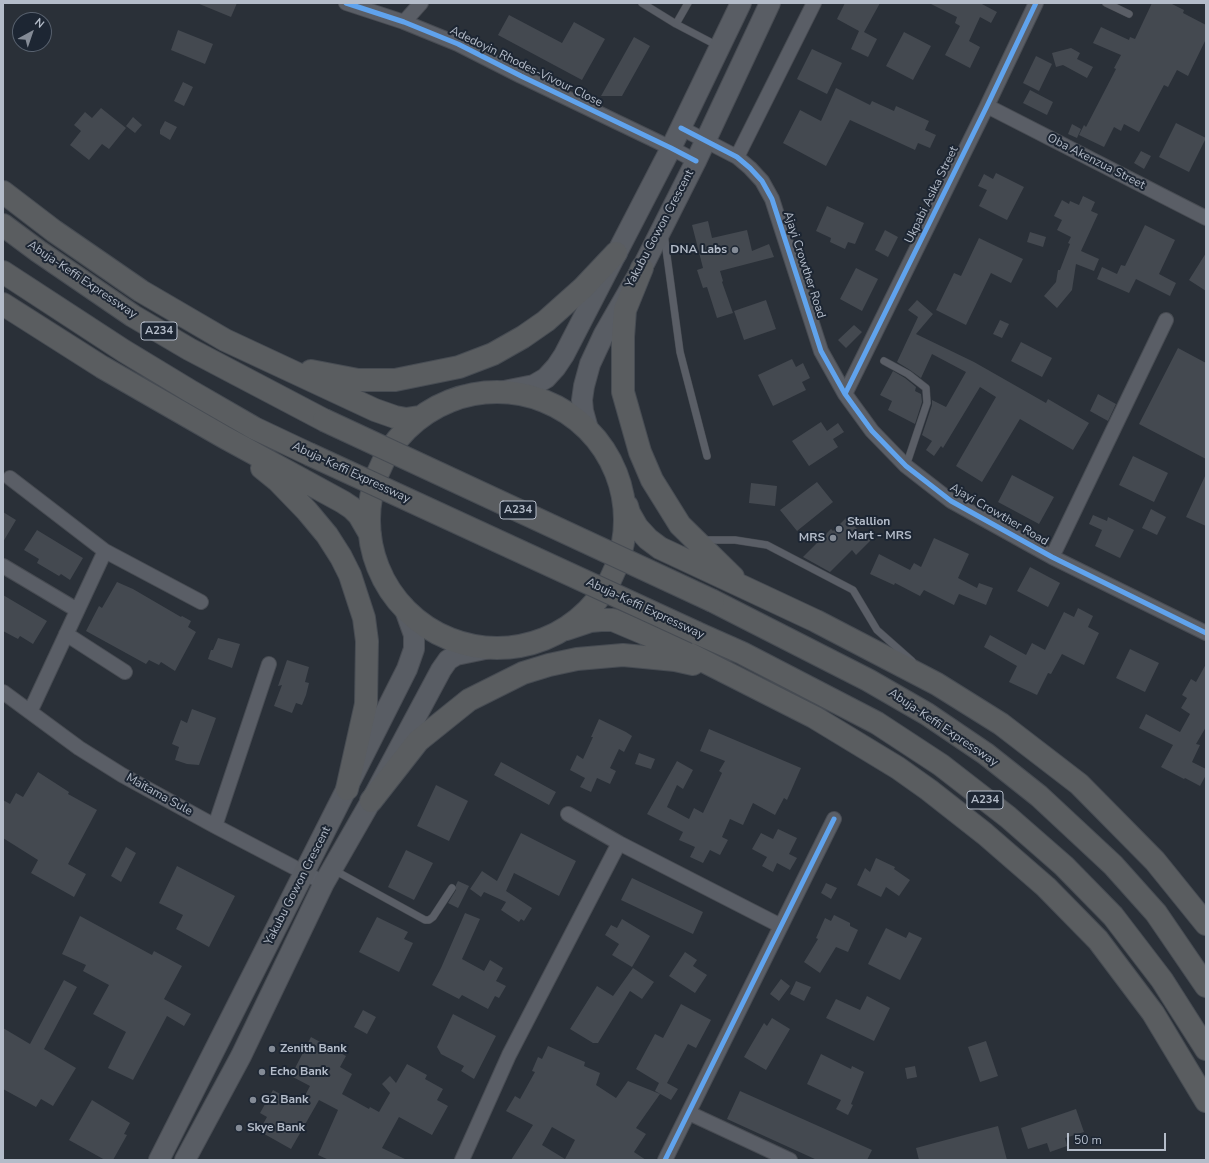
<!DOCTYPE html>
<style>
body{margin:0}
#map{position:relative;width:1209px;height:1163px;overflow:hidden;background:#2a3038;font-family:"Nunito Sans",sans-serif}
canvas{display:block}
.frame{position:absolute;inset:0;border:4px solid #b4bcc9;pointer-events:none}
.north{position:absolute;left:12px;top:12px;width:40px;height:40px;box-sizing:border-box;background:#1d2633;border:1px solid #59626f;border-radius:50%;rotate:40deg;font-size:11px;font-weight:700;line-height:16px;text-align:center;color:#b4bcc9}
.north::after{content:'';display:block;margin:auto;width:14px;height:18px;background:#848b96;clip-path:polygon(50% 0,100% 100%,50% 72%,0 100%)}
.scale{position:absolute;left:1067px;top:1133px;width:99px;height:18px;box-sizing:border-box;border:2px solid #b4bcc9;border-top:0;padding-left:5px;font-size:12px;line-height:14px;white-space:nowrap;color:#b4bcc9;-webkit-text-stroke:3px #1d2633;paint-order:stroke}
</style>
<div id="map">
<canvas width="1209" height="1163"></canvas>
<div class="frame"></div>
<div class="north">N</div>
<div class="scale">50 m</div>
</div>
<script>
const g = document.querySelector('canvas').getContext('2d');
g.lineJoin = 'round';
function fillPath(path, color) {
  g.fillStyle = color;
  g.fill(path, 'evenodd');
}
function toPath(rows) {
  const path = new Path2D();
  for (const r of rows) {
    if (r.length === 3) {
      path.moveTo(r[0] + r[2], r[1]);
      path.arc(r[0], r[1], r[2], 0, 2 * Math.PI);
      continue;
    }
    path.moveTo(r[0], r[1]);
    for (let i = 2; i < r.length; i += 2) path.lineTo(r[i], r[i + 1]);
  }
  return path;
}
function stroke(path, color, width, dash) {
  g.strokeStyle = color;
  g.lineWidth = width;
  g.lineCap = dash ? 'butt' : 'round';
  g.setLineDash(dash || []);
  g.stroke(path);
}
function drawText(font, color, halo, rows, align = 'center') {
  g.font = font + ' "Nunito Sans",sans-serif';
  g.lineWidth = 4;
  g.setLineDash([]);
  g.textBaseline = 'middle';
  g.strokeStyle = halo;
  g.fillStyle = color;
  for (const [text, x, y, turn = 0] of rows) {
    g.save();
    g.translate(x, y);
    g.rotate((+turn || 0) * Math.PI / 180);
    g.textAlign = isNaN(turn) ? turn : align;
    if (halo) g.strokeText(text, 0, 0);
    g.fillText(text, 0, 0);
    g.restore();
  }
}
const building = toPath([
 [197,3,237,3,231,17],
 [845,3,880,3,864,32,877,39,868,57,851,49,859,31,837,19],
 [929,3,980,3,997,12,991,23,980,17,969,41,980,47,970,68,945,55,960,26,955,23,957,17],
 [1152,3,1170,3,1184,10,1183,13,1206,25,1206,39,1188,76,1177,70,1168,87,1164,85,1139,132,1124,124,1121,131,1114,127,1104,147,1079,135,1084,125,1086,127,1116,69,1114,68,1121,55,1093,43,1101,27,1129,40,1130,37,1135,39],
 [509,15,562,43,574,22,605,39,582,80,498,35],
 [178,30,213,44,205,64,171,50],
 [904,32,931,46,913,80,886,66],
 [634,37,650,46,622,96,601,96],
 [1071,48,1080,53,1077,59,1093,67,1087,78,1063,65,1056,67,1052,53],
 [812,49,842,63,827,94,797,79],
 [1036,56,1052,64,1039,91,1023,83],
 [183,82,193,87,184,106,174,101],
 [836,88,870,105,872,101,894,111,896,106,929,121,925,130,936,135,930,148,918,143,915,150,850,120,826,166,783,143,800,110,821,121],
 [1030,90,1053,102,1047,115,1023,103],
 [101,108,126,128,109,149,102,144,89,160,70,145,81,131,74,125,85,112,92,118],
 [133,117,142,125,135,133,126,126],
 [165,121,177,127,170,140,160,134,160,130],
 [1176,123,1206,138,1189,172,1159,157],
 [1072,124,1081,129,1077,138,1068,134],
 [1141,151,1151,156,1144,169,1134,163],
 [996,173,1024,187,1007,220,979,206,987,190,978,186,984,174,993,179],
 [1083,196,1095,202,1091,211,1098,214,1081,251,1099,259,1094,271,1076,264,1072,290,1057,308,1044,296,1056,282,1058,270,1060,270,1070,244,1068,243,1071,237,1057,230,1062,220,1054,216,1062,200,1069,204,1070,201,1079,205],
 [827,206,864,223,855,244,848,242,845,249,830,242,831,238,816,231],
 [708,221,712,238,747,230,752,251,769,244,774,257,720,271,723,281,722,282,733,313,717,318,707,287,703,288,697,270,703,268,692,225],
 [1145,225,1175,240,1159,274,1176,283,1170,296,1136,279,1129,293,1097,279,1102,267,1117,274,1121,265,1125,266],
 [885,230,898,237,888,257,875,250],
 [1030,232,1046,237,1043,247,1027,242],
 [979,238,1023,259,1011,283,991,273,966,325,936,310,954,273,961,276],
 [1206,253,1206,291,1189,280],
 [856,268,878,279,862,311,840,299],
 [766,300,776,329,744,340,734,311],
 [917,300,933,314,916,334,974,362,1046,403,1048,399,1089,423,1073,450,1020,419,982,482,956,466,996,397,980,387,943,448,941,446,934,456,926,450,932,441,922,435,932,405,932,400,946,407,966,372,932,354,921,378,910,370,897,362,918,317,908,310],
 [1000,320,1009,324,1002,338,993,334],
 [854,325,862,332,846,348,838,340],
 [1021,342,1052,358,1042,377,1011,361],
 [1178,348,1206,363,1206,459,1139,424],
 [792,359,796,367,803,363,810,378,802,382,806,390,773,406,758,375],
 [893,371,905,378,916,387,915,391,921,394,922,402,915,424,888,410,892,401,880,395],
 [1098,394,1116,404,1108,421,1090,411],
 [821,422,827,431,838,423,844,432,833,439,838,447,809,466,792,441],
 [1133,456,1168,473,1154,502,1119,485],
 [1206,474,1206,526,1186,517],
 [1012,475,1054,497,1039,524,998,502],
 [817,482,833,502,797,531,780,510],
 [751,483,777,486,775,506,749,503],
 [1151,509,1166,517,1157,535,1142,528],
 [3,512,16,520,3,542],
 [1093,515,1107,521,1108,517,1134,530,1120,558,1095,546,1102,530,1089,524],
 [846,518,862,534,864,532,872,539,856,555,852,550,830,572,803,557,831,529,833,531],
 [37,530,83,558,70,580,61,574,59,576,37,563,39,559,24,550],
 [934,538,969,554,958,578,977,588,979,583,993,588,986,605,959,594,954,605,924,590,920,596,895,583,894,585,870,574,879,554,910,570,914,563,921,567],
 [1030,567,1060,583,1048,607,1017,591],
 [117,582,133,589,181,617,182,616,191,621,188,627,196,632,175,671,161,662,159,665,149,660,146,664,86,631,99,606,102,608],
 [3,595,47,621,33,644,20,636,18,639,3,631],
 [1078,608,1093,616,1088,627,1099,633,1084,665,1062,654,1051,674,1048,673,1037,695,1009,682,1017,666,984,647,990,635,1026,655,1032,643,1045,650,1064,612,1074,617],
 [218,638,240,644,232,668,208,659,211,650,213,650],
 [1130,649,1159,663,1145,692,1116,678],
 [287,660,309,667,305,682,309,683,306,695,302,705,296,703,292,713,274,706,282,685,278,686],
 [1206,664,1206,727,1196,744,1200,745,1192,762,1206,769,1206,775,1200,786,1185,778,1184,779,1161,767,1173,745,1139,728,1146,714,1180,732,1190,714,1181,708,1187,698,1182,695,1191,679,1196,682],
 [192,709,216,718,199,765,187,764,175,760,179,747,172,744,181,720,187,723],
 [599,719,626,732,632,736,624,752,619,749,610,768,616,771,610,784,597,778,591,792,580,787,585,778,570,770,577,755,583,759,593,737,591,737],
 [709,729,801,768,787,800,784,798,775,815,753,803,743,825,730,819,722,837,728,840,720,855,710,850,703,863,690,857,695,847,679,840,683,832,647,814,677,761,693,770,683,789,677,785,667,807,689,819,694,808,703,813,722,773,719,771,725,761,700,751],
 [639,753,655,759,651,769,635,764],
 [501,762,556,792,549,805,494,775],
 [38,772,69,792,68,794,97,810,68,864,86,874,74,897,31,873,38,860,3,838,3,800,10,804,16,793,23,797],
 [436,785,468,801,449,841,417,826],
 [778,829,797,838,789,854,797,858,790,870,777,863,773,872,762,866,767,857,752,849,761,833,773,839],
 [521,833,576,861,559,896,514,873,506,891,532,908,524,921,521,919,519,922,501,910,506,902,484,892,481,897,470,889,482,871,497,881],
 [126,847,136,853,121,882,111,876],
 [406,850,433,863,414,900,388,887],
 [876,858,895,867,894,869,910,880,899,896,886,887,881,897,857,885,865,868,870,872],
 [177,866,235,896,209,947,176,929,183,915,159,903],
 [632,878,703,912,693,934,621,900],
 [458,881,469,886,458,908,448,903,456,890,456,885],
 [826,883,837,888,831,899,821,893],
 [465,913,480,919,462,959,484,971,490,960,503,968,496,981,506,986,499,998,495,996,488,1009,462,995,459,999,432,985,441,968],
 [834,915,850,923,850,926,858,930,848,952,836,947,820,973,804,962,818,939,816,938,825,918,831,921],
 [80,916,152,955,154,951,182,966,164,999,191,1014,184,1026,167,1016,133,1080,108,1068,126,1032,93,1014,109,985,83,971,86,965,62,954],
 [377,917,408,932,404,939,413,943,399,972,359,952],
 [622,919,650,936,632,967,612,955,619,944,605,935,611,925,617,928],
 [886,928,906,938,909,932,922,938,900,980,868,964],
 [685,952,697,960,693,966,707,975,695,993,669,976],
 [633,968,654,982,642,999,630,991,598,1043,593,1043,570,1029,597,986,613,996],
 [781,979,790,986,779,1001,770,994],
 [64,980,77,987,44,1049,76,1068,53,1106,41,1099,36,1107,3,1089,3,1028,30,1044],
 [796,981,811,987,804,1001,790,994],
 [867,996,890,1008,874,1041,826,1018,836,999,860,1010],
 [681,1004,711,1020,696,1048,688,1044,667,1083,678,1089,671,1100,655,1091,659,1083,636,1069,655,1034,663,1038],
 [363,1010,376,1017,367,1034,354,1027],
 [453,1014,496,1036,474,1079,461,1071,464,1066,441,1054,437,1047],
 [772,1018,790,1029,766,1070,744,1057,764,1023,767,1026],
 [311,1037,346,1056,340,1067,352,1074,342,1094,369,1109,370,1107,379,1112,390,1093,382,1084,390,1076,396,1083,407,1064,427,1075,425,1079,443,1089,437,1100,448,1106,432,1135,399,1117,382,1148,407,1160,329,1160,318,1155,338,1110,319,1100,291,1149,259,1131,267,1117,260,1113,273,1090,300,1105,310,1086,291,1076],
 [986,1041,998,1076,980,1082,968,1047],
 [548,1046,585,1062,584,1066,600,1073,596,1085,616,1098,628,1081,660,1094,636,1128,646,1134,634,1152,646,1160,511,1160,533,1125,506,1111,515,1096,520,1099,535,1072,532,1071,538,1057,542,1059],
 [552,1127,575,1140,565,1159,542,1145],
 [821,1054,851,1069,852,1066,864,1072,851,1104,853,1105,848,1115,836,1109,841,1100,807,1084],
 [915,1066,917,1077,907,1079,905,1068],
 [740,1091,872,1150,867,1160,817,1160,727,1119],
 [92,1100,130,1123,124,1134,127,1135,113,1160,105,1160,69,1140],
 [1076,1109,1084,1132,1065,1138,1067,1146,1050,1152,1047,1143,1028,1149,1021,1128],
 [998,1126,1007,1160,919,1160,916,1148]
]);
const lane = toPath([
 [642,3,676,24,718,46],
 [1106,3,1129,14],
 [676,24,688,3],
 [664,234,680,352,707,456],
 [884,361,908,374,926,388,927,403,906,466],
 [702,540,735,540,767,545,853,590,877,630,912,661],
 [334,870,425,920,429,920,433,917,452,888]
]);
const street = toPath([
 [346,3,404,22,458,44,521,76,671,148,696,161],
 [404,22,421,3],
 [987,106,1206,218],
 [681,128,737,157,750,168,762,181,772,199,821,351,845,394,872,431,906,466,951,501,1052,557,1206,633],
 [737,157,814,3],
 [845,394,987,106,1036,3],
 [10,478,105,551,201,602],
 [1052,557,1166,320],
 [3,566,77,610],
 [66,634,125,672],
 [3,692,79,748,122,775,215,826,324,883],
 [30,712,105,551],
 [568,814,619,843,781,926],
 [215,826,269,664],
 [689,1113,790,1160],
 [462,1160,509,1055,619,843],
 [665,1160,834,819]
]);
const secondary = toPath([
 [504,391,534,385,546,378,556,367,564,355,671,148,741,3],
 [593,436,588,429,583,411,582,400,584,386,590,364,604,334,642,268,696,161,770,3],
 [159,1160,407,669,414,649,414,635,404,607],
 [185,1160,241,1056,324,883,371,801,441,670,448,660,456,655,490,648]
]);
const highway = toPath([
 [3,192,54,231,141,291,225,340,375,410,395,417,406,419,419,417],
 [3,225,38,251,133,316,189,349,324,420],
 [642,268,625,310,623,337,623,392,640,452,652,480,680,525,733,577],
 [3,272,124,351,190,391,254,428,309,454],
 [3,304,102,367,224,437,343,502,352,508,359,515,370,534],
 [311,371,358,380,395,380,459,367,493,354,523,337,546,321,583,288,616,253],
 [497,520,128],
 [262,468,278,481,307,511,327,535,341,557,350,575,364,618,367,641,366,704,347,789],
 [627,506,629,513,637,527,648,539,660,548,816,621,937,684,1001,724,1079,784,1155,861,1206,924],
 [713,601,868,680,927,714,986,754,1039,796,1113,865,1156,913,1206,986],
 [566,629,590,621,601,620,613,620,672,645,814,717,898,768,929,790,985,834,1046,887,1098,940,1153,1013,1206,1101],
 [697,633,742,653,877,723,941,765,1008,817,1064,866,1113,916,1162,980,1206,1049],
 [371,801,418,741,469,700,523,673,549,665,577,659,623,655,675,660,693,664]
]);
const highwayBridge = toPath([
 [324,420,713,601],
 [309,454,697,633]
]);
const cycleway = toPath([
 [346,3,404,22,458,44,521,76,671,148,696,161],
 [681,128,737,157,750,168,762,181,772,199,821,351,845,394,872,431,906,466,951,501,1052,557,1206,633],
 [845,394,987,106,1036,3],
 [665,1160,834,819]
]);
const markers = [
 [735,250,4,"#848b96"],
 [839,529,4,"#848b96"],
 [833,538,4,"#848b96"],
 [272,1049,4,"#848b96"],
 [262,1072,4,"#848b96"],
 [253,1100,4,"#848b96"],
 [239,1128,4,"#848b96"]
];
const shields = [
 [159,331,36],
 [518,510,36],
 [985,800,36]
];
const shieldNames = [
 ["A234",159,331],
 ["A234",518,510],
 ["A234",985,800]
];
const streetNames = [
 ["Adedoyin Rhodes-Vivour Close",526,67,26],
 ["Oba Akenzua Street",1096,162,27],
 ["Ukpabi Asika Street",932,195,-64],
 ["Yakubu Gowon Crescent",660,229,-62],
 ["Ajayi Crowther Road",804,265,72],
 ["Abuja-Keffi Expressway",82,280,34],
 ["Abuja-Keffi Expressway",351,473,25],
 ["Ajayi Crowther Road",999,515,30],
 ["Abuja-Keffi Expressway",645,609,25],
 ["Abuja-Keffi Expressway",943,728,34],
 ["Maitama Sule",159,795,29],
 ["Yakubu Gowon Crescent",298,886,-63]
];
const poiNames = [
 ["DNA Labs",727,250,"right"],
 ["Stallion",847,522],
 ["Mart - MRS",847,536],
 ["MRS",825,538,"right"],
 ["Zenith Bank",280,1049],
 ["Echo Bank",270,1072],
 ["G2 Bank",261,1100],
 ["Skye Bank",247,1128]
];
fillPath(building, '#444950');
stroke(lane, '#484c53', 8);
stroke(street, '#484c53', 16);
stroke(secondary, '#484c53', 22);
stroke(highway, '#474c53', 24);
stroke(lane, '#5a5e66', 7);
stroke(street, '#5a5e66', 14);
stroke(secondary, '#595d64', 20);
stroke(highway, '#5a5d60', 22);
stroke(highwayBridge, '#474c53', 24, []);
stroke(highwayBridge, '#5a5d60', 22);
stroke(cycleway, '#60a3ed', 5);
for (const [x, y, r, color] of markers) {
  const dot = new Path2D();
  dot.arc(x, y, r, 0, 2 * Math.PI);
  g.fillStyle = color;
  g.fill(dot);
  stroke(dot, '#1d2633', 1.5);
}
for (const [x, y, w] of shields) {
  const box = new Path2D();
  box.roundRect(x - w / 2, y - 9, w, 18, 3);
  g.fillStyle = '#1d2633';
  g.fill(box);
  stroke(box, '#b4bcc9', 1);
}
drawText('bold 11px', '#b4bcc9', null, shieldNames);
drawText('12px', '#b4bcc9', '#1d2633', streetNames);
drawText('bold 12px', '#b4bcc9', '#1d2633', poiNames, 'left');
</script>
